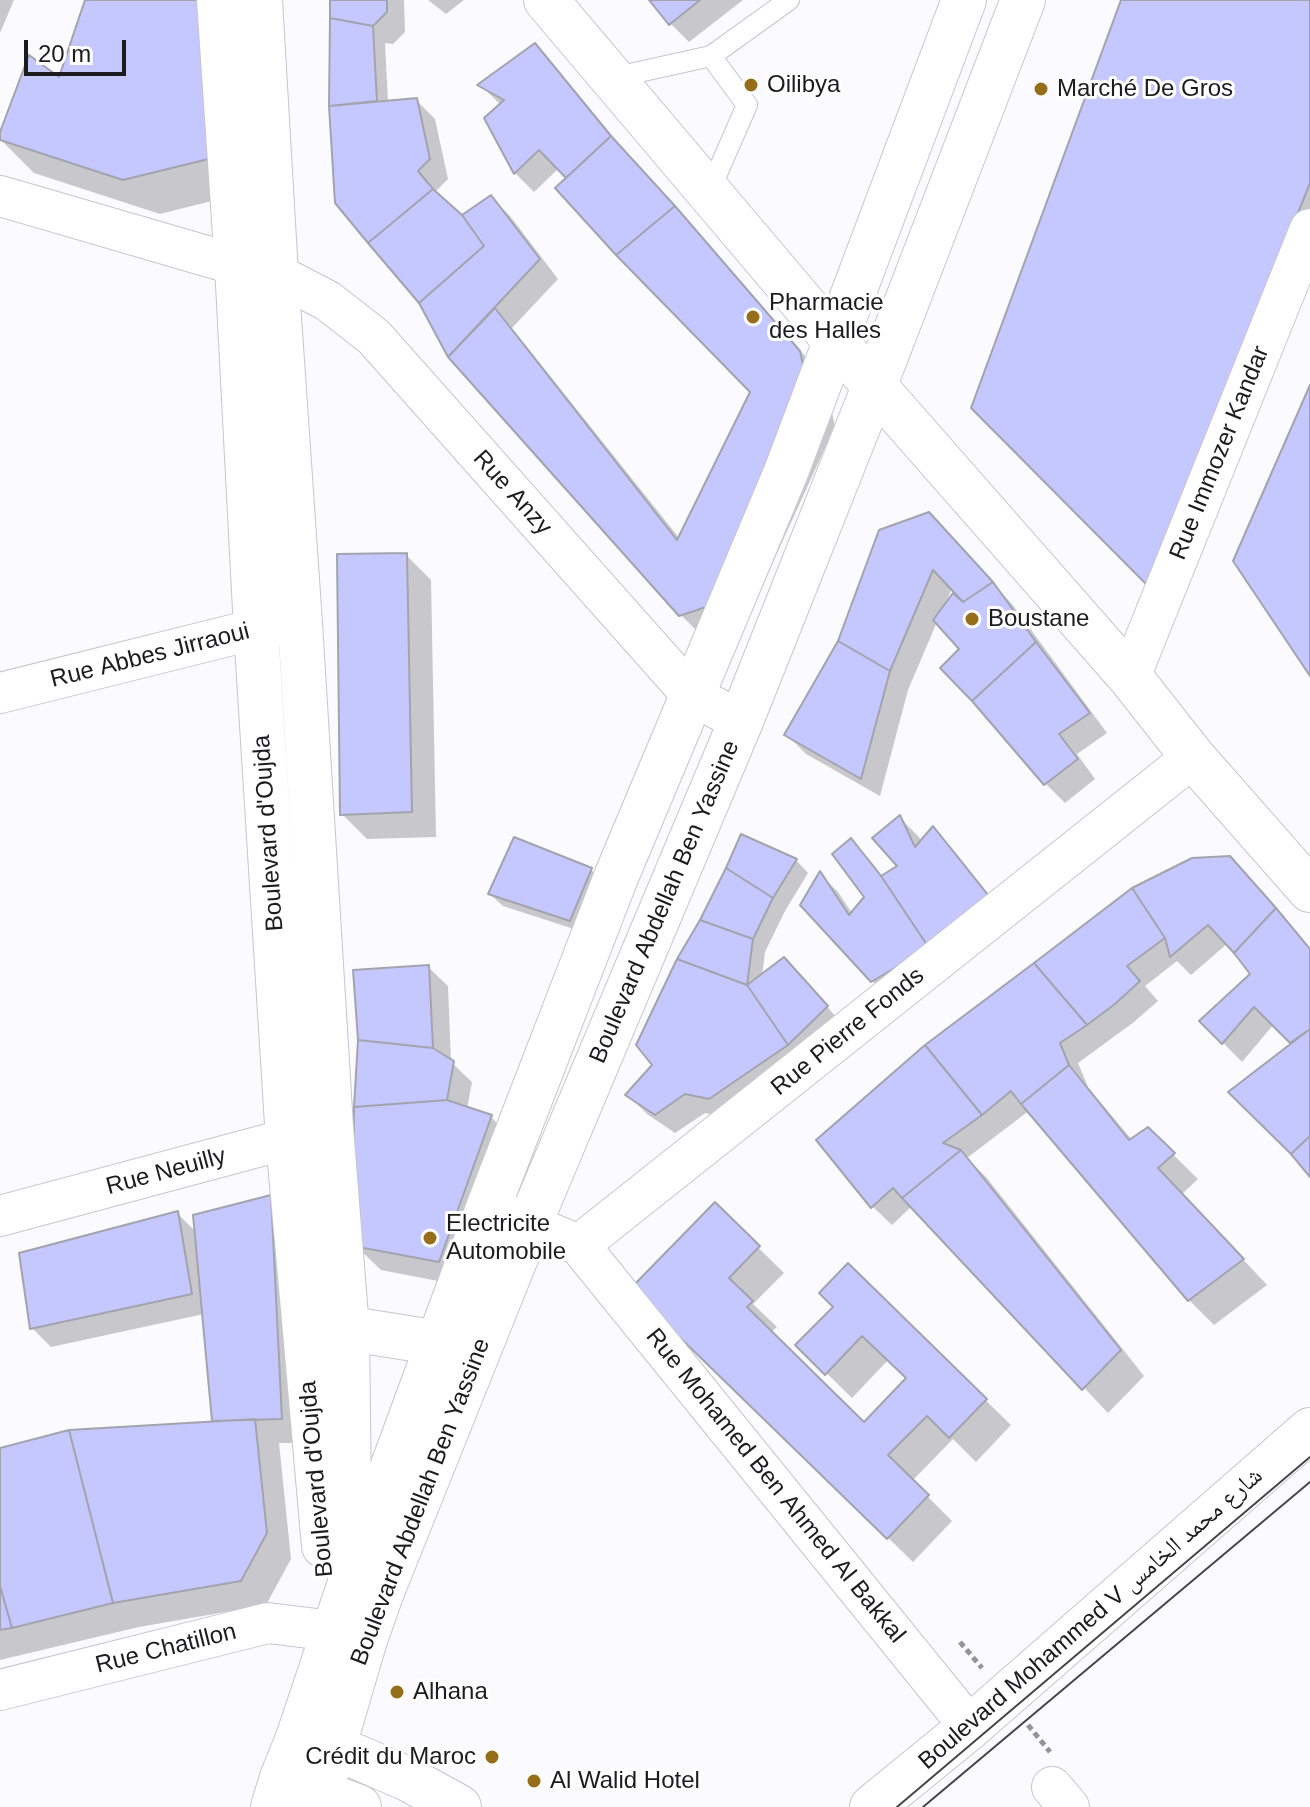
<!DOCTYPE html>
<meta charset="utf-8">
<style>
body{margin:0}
#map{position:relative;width:1310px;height:1807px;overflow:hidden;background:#fbfbff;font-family:Helvetica,sans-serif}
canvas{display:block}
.scale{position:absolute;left:24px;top:40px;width:102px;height:36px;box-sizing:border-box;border:4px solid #1c1c1f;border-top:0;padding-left:10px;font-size:24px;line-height:28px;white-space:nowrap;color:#1c1c1f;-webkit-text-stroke:6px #fff;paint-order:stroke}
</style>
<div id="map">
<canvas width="1310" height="1807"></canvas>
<div class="scale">20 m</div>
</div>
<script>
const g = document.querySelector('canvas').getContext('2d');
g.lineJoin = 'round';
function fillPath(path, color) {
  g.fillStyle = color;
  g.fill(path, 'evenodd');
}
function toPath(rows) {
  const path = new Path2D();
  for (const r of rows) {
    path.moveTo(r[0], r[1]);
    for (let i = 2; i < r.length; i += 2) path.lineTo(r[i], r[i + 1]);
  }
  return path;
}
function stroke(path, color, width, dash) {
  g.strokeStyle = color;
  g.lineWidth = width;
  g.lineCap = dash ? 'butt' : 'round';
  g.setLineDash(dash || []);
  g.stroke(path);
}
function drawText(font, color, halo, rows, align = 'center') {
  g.font = font + ' Helvetica,"Noto Naskh Arabic",sans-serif';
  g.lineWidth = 6;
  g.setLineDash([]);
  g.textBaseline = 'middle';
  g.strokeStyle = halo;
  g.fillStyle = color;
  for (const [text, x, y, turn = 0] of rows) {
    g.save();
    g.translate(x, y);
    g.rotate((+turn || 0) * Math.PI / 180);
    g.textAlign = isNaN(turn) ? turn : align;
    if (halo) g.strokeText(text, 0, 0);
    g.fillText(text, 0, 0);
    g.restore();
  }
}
const shadow = toPath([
 [0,0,14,0,0,33],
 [87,0,259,189,160,214,34,173,0,139,60,81],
 [332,0,404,0,405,32,393,44,385,43,388,102,416,100,435,119,448,179,436,191,445,202,462,218,491,197,510,216,558,279,512,328,680,539,753,392,559,168,534,192,515,173,487,119,501,105,480,85,534,46,553,65,630,157,699,233,824,378,835,426,743,628,706,640,681,615,450,356,421,302,337,202,331,106],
 [428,0,464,0,446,14],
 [652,0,743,0,689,42,670,23],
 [1123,0,1310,0,1310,248],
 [948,534,1012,604,1107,733,1077,754,1095,779,1065,803,1046,784,973,700,961,649,937,622,908,690,880,796,806,754,787,735],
 [952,588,956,593,946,606,945,605],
 [406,555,431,580,436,837,367,839,342,814],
 [900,818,919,837,922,842,933,829,952,848,1012,923,892,1000,872,981,820,874,838,892,852,913,866,897,851,841,870,860,883,877,900,866],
 [1229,858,1249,877,1310,949,1310,1174,1293,1043,1274,1024,1242,1062,1202,1021,1252,974,1228,943,1191,975,1177,961,1145,986,1158,1001,1134,1022,1078,1063,1088,1087,1132,1140,1148,1130,1198,1179,1182,1194,1267,1285,1214,1325,1189,1300,1030,1110,967,1158,986,1177,1144,1376,1108,1413,912,1206,892,1225,873,1207,818,1140],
 [796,860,808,873,785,911,765,952,762,977,797,973,839,1020,729,1117,705,1113,675,1133,647,1114,628,1095,654,1065],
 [591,870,604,882,583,932,503,906,490,894],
 [428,967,448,986,451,1062,472,1082,467,1109,491,1117,516,1142,464,1286,381,1270,355,1245],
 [270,1198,295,1222,306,1443,279,1443,291,1559,266,1605,139,1627,0,1660,0,1450,214,1423,204,1314,51,1347,32,1328,177,1213,197,1233],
 [715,1205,784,1273,753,1304,777,1327,770,1333,864,1425,909,1379,889,1359,852,1398,798,1345,836,1307,848,1266,1011,1425,976,1462,953,1439,912,1481,952,1521,913,1562,633,1289]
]);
const building = toPath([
 [85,0,214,0,225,155,123,180,0,140,0,132,29,55,59,77,85,0],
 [330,0,387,0,387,12,373,26,330,18,330,0],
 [649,0,700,0,669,25,649,0],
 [1121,0,1310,0,1310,183,1148,586,971,408,1121,0],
 [330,18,373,26,377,101,329,106,330,18],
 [535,43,611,136,566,178,539,150,514,174,484,118,504,100,477,85,535,43],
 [417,98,430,159,418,171,433,189,368,243,335,203,329,106,417,98],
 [611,136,675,206,616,255,555,188,611,136],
 [433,189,462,215,484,246,419,303,368,243,433,189],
 [491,195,540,259,448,357,419,303,484,246,462,215,491,195],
 [675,206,800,351,811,400,718,603,679,616,448,357,495,308,677,540,750,392,616,255,675,206],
 [1310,385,1310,676,1233,561,1310,385],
 [929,512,993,582,963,602,933,570,890,671,838,641,879,530,929,512],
 [407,553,412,812,340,815,337,554,407,553],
 [993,582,1036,642,972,701,940,668,959,649,933,620,953,593,963,602,993,582],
 [838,641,890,671,861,779,784,735,838,641],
 [1036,642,1090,713,1059,734,1078,759,1044,785,972,701,1036,642],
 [900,815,915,847,933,826,995,904,929,948,881,876,897,866,872,838,900,815],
 [741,834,797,859,773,898,726,868,741,834],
 [514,837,592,868,570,921,488,894,514,837],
 [851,838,881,876,929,948,871,982,800,905,820,871,849,915,864,897,832,854,851,838],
 [1230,856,1276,908,1234,953,1208,925,1170,957,1165,938,1132,888,1192,858,1230,856],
 [726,868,773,898,753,939,700,920,726,868],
 [1132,888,1165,938,1127,966,1140,981,1115,1004,1087,1025,1034,963,1132,888],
 [1276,908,1310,949,1310,1029,1290,1043,1254,1007,1222,1044,1199,1021,1250,974,1234,953,1276,908],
 [700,920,753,939,747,985,677,959,700,920],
 [784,957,828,1006,788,1045,747,985,784,957],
 [677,959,747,985,788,1045,709,1099,685,1094,655,1115,625,1095,652,1065,636,1045,677,959],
 [1034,963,1087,1025,1060,1043,1069,1065,1021,1104,1011,1091,982,1115,925,1045,1034,963],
 [429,965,433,1048,358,1040,353,970,429,965],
 [1310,1029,1310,1136,1291,1154,1228,1092,1310,1029],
 [358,1040,433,1048,454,1061,447,1100,354,1107,358,1040],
 [925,1045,982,1115,943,1143,961,1150,902,1198,893,1188,871,1208,816,1140,925,1045],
 [1069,1065,1129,1140,1148,1127,1175,1153,1158,1168,1244,1259,1188,1301,1021,1104,1069,1065],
 [447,1100,492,1115,439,1262,353,1246,354,1107,447,1100],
 [1310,1136,1310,1177,1291,1154,1310,1136],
 [961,1150,1121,1350,1082,1390,902,1198,961,1150],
 [271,1195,282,1419,212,1421,193,1215,271,1195],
 [715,1202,760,1246,729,1278,753,1301,747,1307,864,1422,906,1378,862,1336,825,1375,795,1345,833,1307,819,1293,848,1263,987,1399,949,1438,927,1416,888,1455,929,1495,887,1539,630,1289,715,1202],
 [178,1211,192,1294,30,1329,19,1253,178,1211],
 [255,1419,267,1533,241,1581,113,1603,69,1430,255,1419],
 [69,1430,113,1603,12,1628,0,1586,0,1448,69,1430],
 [0,1586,12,1628,0,1630,0,1586]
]);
const path = toPath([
 [960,1642,982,1668],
 [1028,1725,1050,1752]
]);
const service = toPath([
 [711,56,789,0],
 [612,78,711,56,747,105,709,192]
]);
const minor = toPath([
 [0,196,237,265,276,274,328,301,374,337,693,696,741,721],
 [1130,677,1310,229],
 [0,693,256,629,288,625],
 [499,1212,579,1245,1193,757],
 [0,1216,317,1131],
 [579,1245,970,1727],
 [0,1690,268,1623,333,1631],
 [1052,1787,1069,1807]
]);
const tertiary = toPath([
 [546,0,835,341,1130,677,1193,757,1310,890],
 [350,1582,488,1208,616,877,786,472,964,0],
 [381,1594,529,1225,741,721,874,387,1023,0],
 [273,1807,282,1778],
 [872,1807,970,1727,1310,1430]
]);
const secondary = toPath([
 [219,0,237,265,256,629,288,1140,324,1546],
 [260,0,276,274,300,623,331,1127,347,1329,350,1583,298,1738,282,1778,359,1807],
 [319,1324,439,1343],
 [308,1740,334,1747,408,1779,459,1807],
 [320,1793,364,1643,381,1594,350,1583]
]);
const tram = toPath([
 [897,1807,1310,1457],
 [923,1807,1310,1482]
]);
const markers = [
 [751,85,8,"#966d19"],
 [1041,89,8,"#966d19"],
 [753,317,8,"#966d19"],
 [972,619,8,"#966d19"],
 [430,1238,8,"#966d19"],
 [397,1692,8,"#966d19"],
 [492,1757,8,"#966d19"],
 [534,1781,8,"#966d19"]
];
const poiNames = [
 ["Oilibya",767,85],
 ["Marché De Gros",1057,89],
 ["Pharmacie",769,303],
 ["des Halles",769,331],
 ["Boustane",988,619],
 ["Electricite",446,1224],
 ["Automobile",446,1252],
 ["Alhana",413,1692],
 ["Crédit du Maroc",476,1757,"right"],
 ["Al Walid Hotel",550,1781]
];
const streetNames = [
 ["Rue Immozer Kandar",1220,453,-68],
 ["Rue Anzy",512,493,48],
 ["Rue Abbes Jirraoui",150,656,-14],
 ["Boulevard d'Oujda",269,833,-94],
 ["Boulevard Abdellah Ben Yassine",665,902,-67],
 ["Rue Pierre Fonds",848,1032,-39],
 ["Rue Neuilly",166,1172,-15],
 ["Boulevard d'Oujda",317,1479,-95],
 ["Rue Mohamed Ben Ahmed Al Bakkal",775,1486,51],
 ["Boulevard Abdellah Ben Yassine",421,1502,-69],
 ["Boulevard Mohammed V شارع محمد الخامس",1091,1619,-41],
 ["Rue Chatillon",166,1649,-14]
];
fillPath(shadow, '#0003');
fillPath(building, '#c4c8ff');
stroke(building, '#a2a3ac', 2);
stroke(service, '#c5c6cf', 22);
stroke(minor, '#c5c6cf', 42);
stroke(tertiary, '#c5c6cf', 46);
stroke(secondary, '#c5c6cf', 46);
stroke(path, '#949497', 5, [6, 4]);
stroke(service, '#fff', 20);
stroke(minor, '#fff', 40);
stroke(tertiary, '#fff', 44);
stroke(secondary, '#fff', 44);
stroke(tram, '#454548', 2);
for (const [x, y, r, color] of markers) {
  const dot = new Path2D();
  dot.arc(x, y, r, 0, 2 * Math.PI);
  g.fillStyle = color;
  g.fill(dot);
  stroke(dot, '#fff', 3);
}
drawText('24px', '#1c1c1f', '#fff', poiNames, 'left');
drawText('24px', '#1c1c1f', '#fff', streetNames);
</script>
